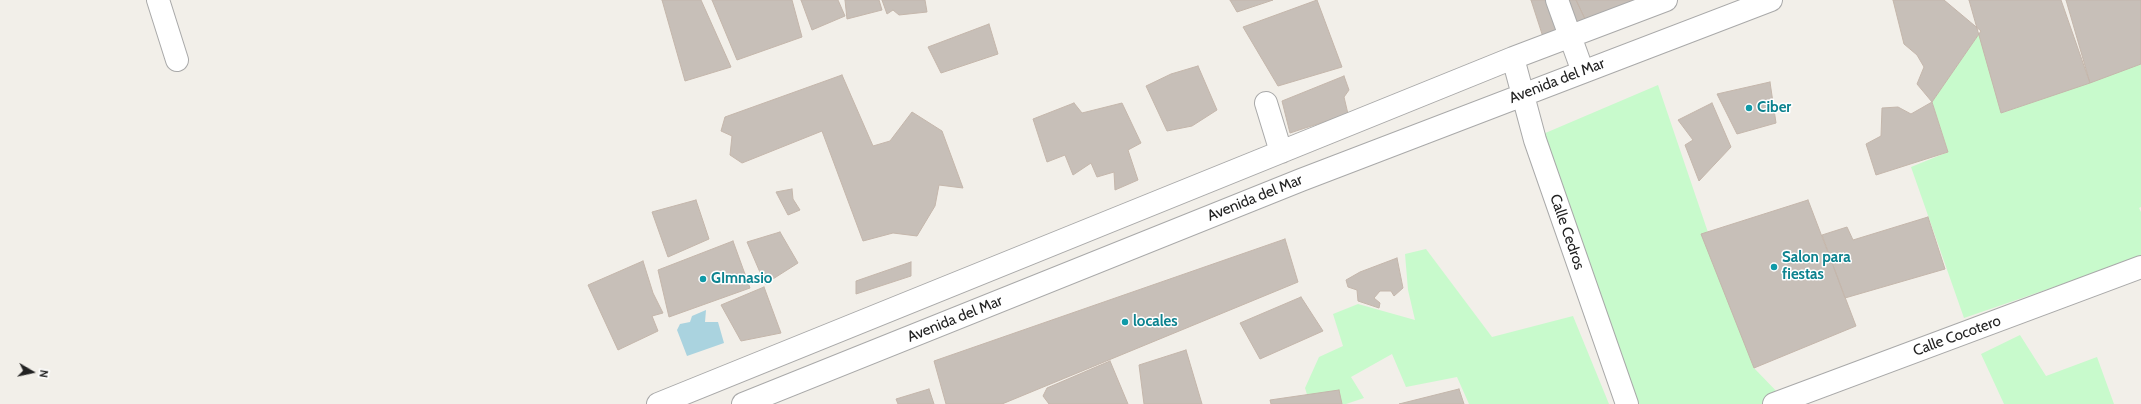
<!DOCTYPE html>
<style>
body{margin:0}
#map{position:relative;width:2141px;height:404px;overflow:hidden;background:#f2efe9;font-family:Cabin,sans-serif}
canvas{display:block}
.north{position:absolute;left:12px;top:352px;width:40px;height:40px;-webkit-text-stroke:3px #fff;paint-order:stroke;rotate:99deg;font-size:11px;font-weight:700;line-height:16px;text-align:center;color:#222}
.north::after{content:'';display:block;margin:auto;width:14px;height:18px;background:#222;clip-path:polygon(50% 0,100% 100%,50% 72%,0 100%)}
</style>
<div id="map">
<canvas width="2141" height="404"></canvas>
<div class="north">N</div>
</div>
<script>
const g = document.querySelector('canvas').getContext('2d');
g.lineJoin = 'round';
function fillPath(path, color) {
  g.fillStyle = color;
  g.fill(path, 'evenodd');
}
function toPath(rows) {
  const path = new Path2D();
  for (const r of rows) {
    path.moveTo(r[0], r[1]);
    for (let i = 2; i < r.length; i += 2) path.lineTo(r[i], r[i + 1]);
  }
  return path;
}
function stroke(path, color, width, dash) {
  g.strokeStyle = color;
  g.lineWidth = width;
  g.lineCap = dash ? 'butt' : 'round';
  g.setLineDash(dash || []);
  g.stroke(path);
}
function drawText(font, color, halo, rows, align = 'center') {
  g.font = font + ' Cabin,sans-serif';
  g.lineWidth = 3;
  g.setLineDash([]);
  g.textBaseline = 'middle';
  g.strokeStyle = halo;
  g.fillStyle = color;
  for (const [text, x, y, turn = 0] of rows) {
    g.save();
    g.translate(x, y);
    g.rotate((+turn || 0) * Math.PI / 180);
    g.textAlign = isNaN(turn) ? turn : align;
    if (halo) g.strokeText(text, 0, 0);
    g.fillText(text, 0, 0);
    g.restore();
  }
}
const park = toPath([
 [1981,31,2001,113,2141,64,2141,207,2139,208,2141,212,2141,257,1964,318,1911,167,1948,152,1932,102],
 [1658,85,1754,368,1781,396,1762,404,1628,404,1536,137],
 [1426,249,1492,337,1573,316,1609,404,1469,404,1457,377,1406,387,1392,354,1351,377,1364,398,1346,404,1310,404,1305,388,1319,357,1343,346,1333,314,1358,304,1415,320,1408,290,1405,254],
 [2020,335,2046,376,2097,357,2114,404,2004,404,1981,354]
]);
const water = toPath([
 [706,310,705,322,718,322,724,343,687,356,677,330,680,324,690,322,692,316]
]);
const building = toPath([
 [662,0,701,0,731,67,685,81,662,0],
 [712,0,792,0,802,37,737,60,712,0],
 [801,0,838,0,845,16,812,30,801,0],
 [845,0,879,0,882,10,847,19,845,0],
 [882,0,925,0,927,12,899,15,893,10,887,14,882,0],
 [1230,0,1273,0,1237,12,1230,0],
 [1317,0,1342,67,1278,86,1243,27,1317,0],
 [1531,0,1576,0,1585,19,1543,37,1531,0],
 [1576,0,1648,0,1585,19,1576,0],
 [1893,0,1944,0,1981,31,1932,102,1917,84,1924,67,1917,55,1904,44,1893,0],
 [1969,0,2061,0,2090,83,2001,113,1969,0],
 [2066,0,2141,0,2141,64,2090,83,2066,0],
 [989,24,998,54,941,73,928,47,989,24],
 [1198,66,1217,110,1192,126,1167,131,1146,86,1171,74,1198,66],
 [842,75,873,146,890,141,912,112,942,131,963,188,939,185,935,206,917,236,893,233,863,241,822,131,742,163,730,155,732,136,721,131,725,117,842,75],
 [1344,76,1349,90,1344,97,1348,114,1290,133,1282,101,1344,76],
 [1770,82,1776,123,1737,134,1717,94,1770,82],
 [1932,102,1948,152,1876,175,1866,144,1881,136,1882,108,1898,107,1911,114,1932,102],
 [1074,103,1082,113,1122,103,1141,143,1128,150,1138,180,1115,190,1114,172,1097,177,1091,163,1073,175,1065,155,1047,162,1033,119,1074,103],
 [1712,103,1731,147,1699,181,1685,145,1693,140,1678,120,1712,103],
 [792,189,793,199,800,210,788,215,776,192,792,189],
 [696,200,709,239,668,257,652,212,696,200],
 [1808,200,1856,326,1754,368,1701,234,1808,200],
 [1928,217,1945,269,1845,298,1822,235,1847,227,1853,240,1928,217],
 [780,232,798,263,765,284,747,242,780,232],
 [1285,239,1298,282,1002,404,946,404,934,361,1285,239],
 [733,241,750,288,669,317,658,270,733,241],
 [1397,258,1403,288,1394,296,1391,291,1380,291,1374,298,1380,303,1379,308,1358,301,1357,290,1348,287,1346,280,1360,272,1397,258],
 [643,261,653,293,663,313,652,316,658,331,618,350,588,285,643,261],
 [911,262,911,276,856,294,856,281,911,262],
 [764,287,781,333,741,341,721,305,764,287],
 [1301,297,1323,331,1260,359,1240,323,1301,297],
 [1186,350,1202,404,1144,404,1139,365,1186,350],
 [1110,361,1128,404,1049,404,1043,396,1047,388,1110,361],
 [929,389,934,404,898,404,896,399,929,389],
 [1459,389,1464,404,1399,404,1459,389],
 [1339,390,1342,404,1271,404,1270,400,1339,390]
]);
const street = toPath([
 [158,0,177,60],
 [1557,0,1583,72],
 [1513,58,1535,140,1627,404],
 [1266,103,1281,152],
 [658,404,1513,58,1666,0],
 [743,404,1301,180,1771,0],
 [1774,404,2141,267]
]);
const markers = [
 [1749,108,4,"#0f9aa8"],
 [1774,267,4,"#0f9aa8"],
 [703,279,4,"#0f9aa8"],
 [1125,322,4,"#0f9aa8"]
];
const streetNames = [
 ["Avenida del Mar",1557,81,-21],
 ["Avenida del Mar",1255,198,-22],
 ["Calle Cedros",1567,232,71],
 ["Avenida del Mar",955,319,-22],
 ["Calle Cocotero",1957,336,-20]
];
const cultureNames = [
 ["Ciber",1757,108],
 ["Salon para",1782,258],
 ["fiestas",1782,275],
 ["GImnasio",711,279],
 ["locales",1133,322]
];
fillPath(park, '#c8facc');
fillPath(water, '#aad3df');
fillPath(building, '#c7bfb8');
stroke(building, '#c4b6ab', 1);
stroke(street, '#a9a9a9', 24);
stroke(street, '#fff', 22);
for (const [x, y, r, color] of markers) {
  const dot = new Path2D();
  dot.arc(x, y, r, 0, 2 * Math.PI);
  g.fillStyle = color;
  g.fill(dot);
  stroke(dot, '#fff', 1.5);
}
drawText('15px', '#222', '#fff', streetNames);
drawText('bold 15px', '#0d838f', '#fff', cultureNames, 'left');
</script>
